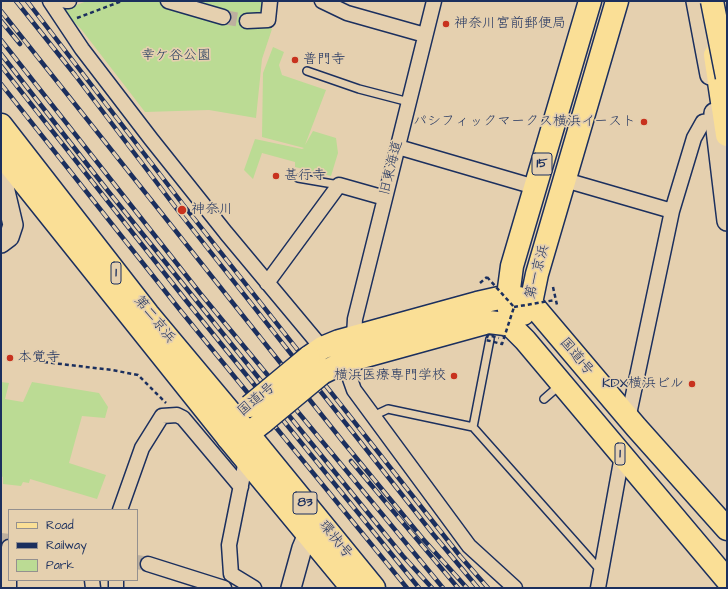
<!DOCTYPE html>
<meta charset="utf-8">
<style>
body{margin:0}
#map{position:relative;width:728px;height:589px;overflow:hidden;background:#e5d0af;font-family:"Architects Daughter",sans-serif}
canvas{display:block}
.frame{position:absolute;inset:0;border:2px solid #1b2f5e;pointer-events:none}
.legend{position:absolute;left:8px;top:509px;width:130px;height:72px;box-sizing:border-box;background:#e5d0af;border:1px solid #94908f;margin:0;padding:5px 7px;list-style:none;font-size:12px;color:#1b2f5e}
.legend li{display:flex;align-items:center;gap:8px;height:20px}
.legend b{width:20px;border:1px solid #94908f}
</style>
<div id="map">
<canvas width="728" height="589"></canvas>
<div class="frame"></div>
<ul class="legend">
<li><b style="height:5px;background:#fadf96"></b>Road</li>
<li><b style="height:5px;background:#1b2f5e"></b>Railway</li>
<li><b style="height:11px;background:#bbdb94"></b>Park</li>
</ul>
</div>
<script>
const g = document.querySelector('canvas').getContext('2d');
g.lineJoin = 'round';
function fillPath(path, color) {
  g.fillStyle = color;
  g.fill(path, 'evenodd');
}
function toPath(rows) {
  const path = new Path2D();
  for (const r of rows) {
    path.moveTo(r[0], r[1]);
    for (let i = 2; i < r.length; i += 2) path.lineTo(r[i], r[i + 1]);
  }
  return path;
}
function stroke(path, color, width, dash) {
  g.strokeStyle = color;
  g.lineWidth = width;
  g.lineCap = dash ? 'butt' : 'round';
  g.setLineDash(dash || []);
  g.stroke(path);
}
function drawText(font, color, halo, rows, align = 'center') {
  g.font = font + ' "Architects Daughter","Klee One",sans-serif';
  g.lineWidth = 3.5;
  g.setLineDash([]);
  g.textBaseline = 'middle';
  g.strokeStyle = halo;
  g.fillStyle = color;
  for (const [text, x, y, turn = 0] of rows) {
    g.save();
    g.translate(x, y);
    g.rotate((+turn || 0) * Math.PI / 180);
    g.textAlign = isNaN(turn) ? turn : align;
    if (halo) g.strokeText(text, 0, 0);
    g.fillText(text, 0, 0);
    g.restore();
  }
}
const green = toPath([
 [87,1,264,1,263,24,272,29,262,59,256,118,209,110,145,112,81,29,70,18,60,10,61,5,71,7],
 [273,47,284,52,279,65,282,75,326,90,305,145,313,131,336,138,338,153,331,176,295,167,295,162,262,153,253,179,244,170,255,139,302,149,304,148,262,137,263,73],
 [1,382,9,383,5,399,23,402,32,382,99,393,108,407,105,418,82,416,69,463,106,475,97,499,30,479,29,483,23,482,21,486,3,484,3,477,1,476]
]);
const streetTunnel = toPath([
 [223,17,247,21],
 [1,540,9,541],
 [137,562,148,564]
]);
const path = toPath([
 [77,18,122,1],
 [480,283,487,277],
 [553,287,557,305],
 [44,362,112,370,138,375,166,403]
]);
const lane = toPath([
 [307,71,359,89,409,102],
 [298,178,339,185],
 [544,399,560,385],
 [373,416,388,409,473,427,601,571],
 [473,427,490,339]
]);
const street = toPath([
 [50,1,82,49,151,139,226,233,322,348],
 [66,1,69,1],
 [168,1,223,17],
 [322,1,347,13,425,35],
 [247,21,268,20,270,1],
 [398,147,535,187],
 [565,180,672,211],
 [267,283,339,185,385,198],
 [354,336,355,319,434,1],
 [344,362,354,390,469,546,515,588],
 [628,419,672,211,694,138,703,122,715,120],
 [246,460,229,545,231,574,254,588],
 [120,510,142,448,162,416,177,415,183,418,241,487],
 [148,564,224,588],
 [92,580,93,588],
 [9,588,9,547],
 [116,588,116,580],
 [598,588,622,456]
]);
const secondary = toPath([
 [696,1,710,75],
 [714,113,727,221],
 [1,243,9,237,13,225,4,187,11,168],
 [291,588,302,548,308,534]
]);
const primary = toPath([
 [236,419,374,588],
 [228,438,352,588]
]);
const highway = toPath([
 [715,55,727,135],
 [1,125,148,314,235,418],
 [1,154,228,438],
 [509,310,508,296,512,266,590,1],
 [523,314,531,303,537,274,617,1],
 [309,357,322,348,339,341,477,303,508,296,524,299,531,303,636,427,727,529],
 [322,373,344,362,489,322,505,324,513,328,525,340,727,580],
 [228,438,248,434,263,422]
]);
const rail = toPath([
 [16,1,75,75,179,212,433,534,478,588],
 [27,1,185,207,460,556,488,588],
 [1,11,344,443,423,539,467,588],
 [1,21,20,44],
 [1,40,200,293,443,588],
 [1,54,108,191,295,423,403,556,432,588],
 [1,66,188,303,419,588],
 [1,84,180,310,407,588],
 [351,461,458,588]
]);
const pathBridge = toPath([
 [487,277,514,307,502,344,486,340,488,335,499,338],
 [514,307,555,300]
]);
const highwayBridge = toPath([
 [712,1,727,77],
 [250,406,309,357],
 [263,422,322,373]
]);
const markers = [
 [446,24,4,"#c8321e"],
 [295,60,4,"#c8321e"],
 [644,122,4,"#c8321e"],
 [276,176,4,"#c8321e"],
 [182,210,5,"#c8321e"],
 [10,358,4,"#c8321e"],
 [454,376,4,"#c8321e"],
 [692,384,4,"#c8321e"]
];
const shields = [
 [542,164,20],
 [116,273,10],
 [620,454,10],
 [305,503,24]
];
const shieldNames = [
 ["15",542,164],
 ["1",116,273],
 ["1",620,454],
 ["83",305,503]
];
const poiNames = [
 ["神奈川宮前郵便局",454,24],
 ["普門寺",303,60],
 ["パシフィックマークス横浜イースト",636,122,"right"],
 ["甚行寺",284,176],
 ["神奈川",191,210],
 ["本覚寺",18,358],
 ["横浜医療専門学校",446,376,"right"],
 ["KDX横浜ビル",684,384,"right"]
];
const parkNames = [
 ["幸ケ谷公園",176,56]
];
const streetNames = [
 ["旧東海道",392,168,-76],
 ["第一京浜",538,272,-75],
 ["第二京浜",154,320,51],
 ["国道1号",576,357,50],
 ["国道1号",257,400,-40],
 ["環状1号",335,540,51]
];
fillPath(green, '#bbdb94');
stroke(streetTunnel, '#bdb09f', 14, [14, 7]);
stroke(lane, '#1b2f5e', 10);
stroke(street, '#1b2f5e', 17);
stroke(secondary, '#1b2f5e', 22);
stroke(primary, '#1b2f5e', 25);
stroke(highway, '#1b2f5e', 25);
stroke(path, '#1b2f5e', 2.5, [4, 3]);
stroke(lane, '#e5d0af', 7);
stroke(street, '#e5d0af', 14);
stroke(secondary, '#e5d0af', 19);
stroke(primary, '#fadf96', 22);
stroke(highway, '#fadf96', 22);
stroke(rail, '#1b2f5e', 4.5);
stroke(rail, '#e5d0af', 3, [9]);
stroke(highwayBridge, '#1b2f5e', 25, []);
stroke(pathBridge, '#1b2f5e', 2.5, [4, 3]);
stroke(highwayBridge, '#fadf96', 22);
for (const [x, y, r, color] of markers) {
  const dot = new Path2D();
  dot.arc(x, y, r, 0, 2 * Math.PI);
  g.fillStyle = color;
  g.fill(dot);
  stroke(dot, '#e5d0af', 1.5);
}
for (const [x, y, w] of shields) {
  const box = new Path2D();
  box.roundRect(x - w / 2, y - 11, w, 22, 3);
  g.fillStyle = '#e5d0af';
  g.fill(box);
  stroke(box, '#1b2f5e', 1);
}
drawText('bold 13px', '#1b2f5e', null, shieldNames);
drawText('14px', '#1b2f5e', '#e5d0af', poiNames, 'left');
drawText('14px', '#2b4063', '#e5d0af', parkNames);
drawText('14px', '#1b2f5e', '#e5d0af', streetNames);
</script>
